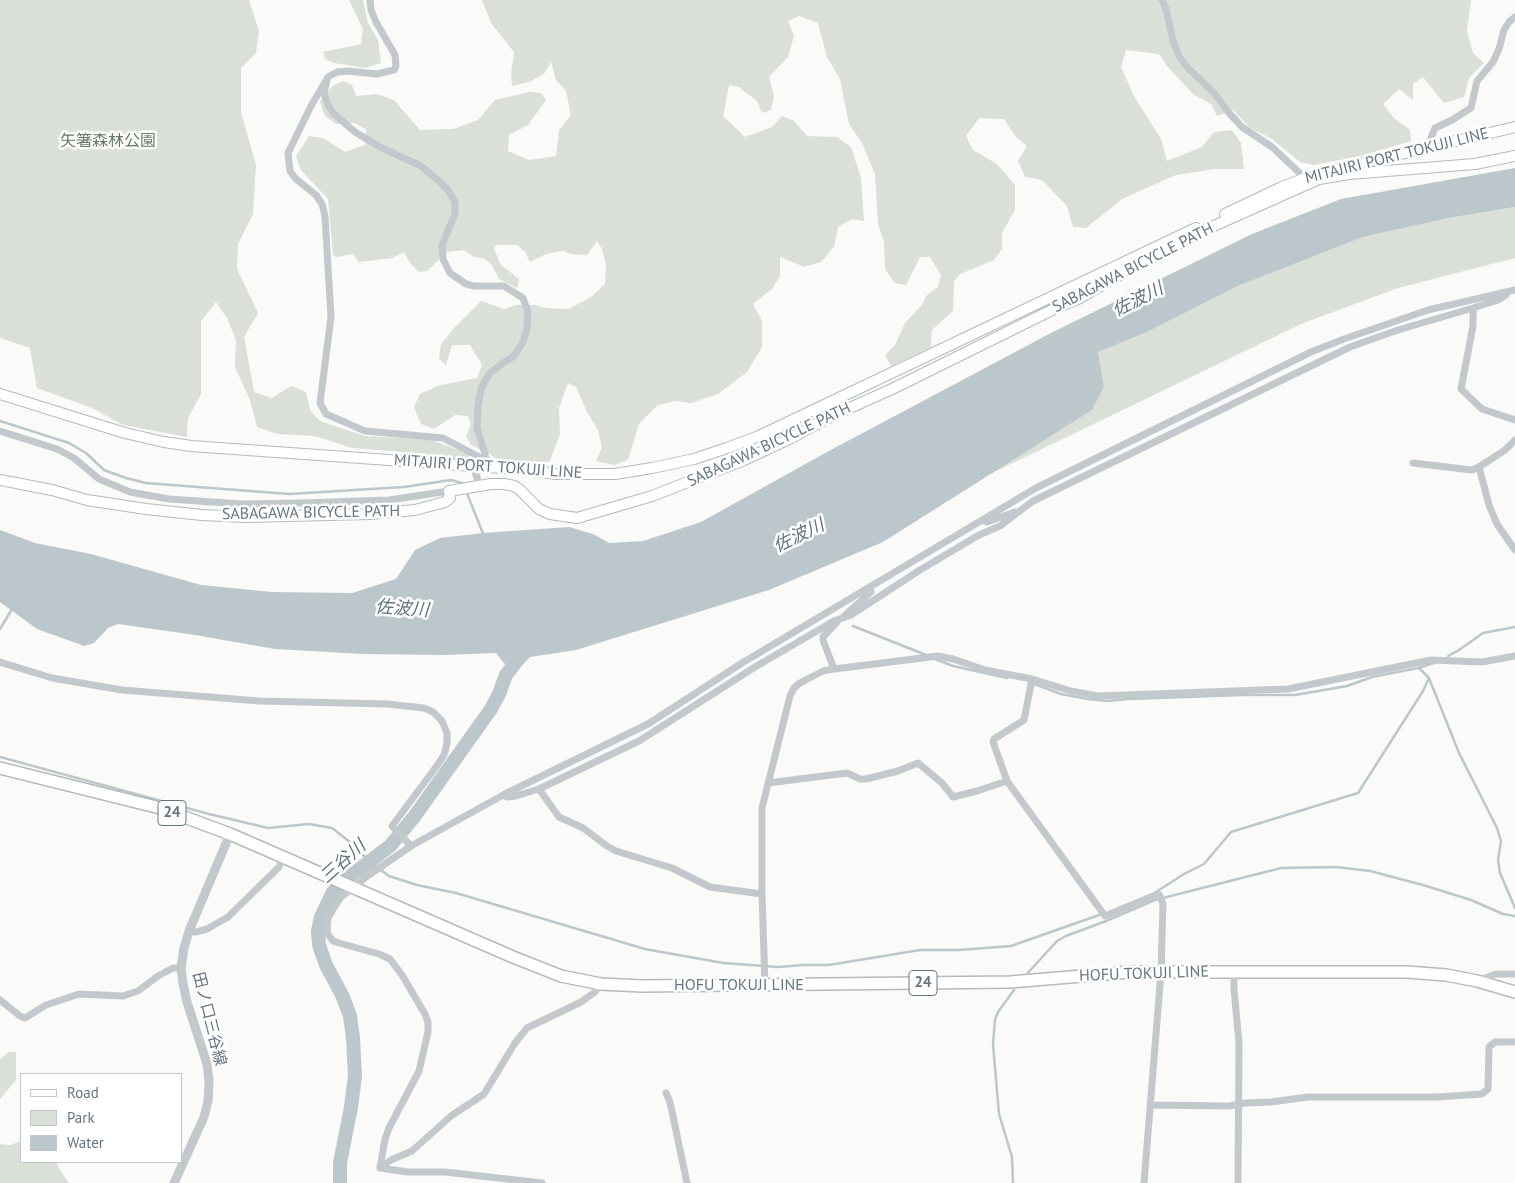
<!DOCTYPE html>
<meta charset="utf-8">
<style>
body{margin:0}
#map{position:relative;width:1515px;height:1183px;overflow:hidden;background:#fafaf8;font-family:"PT Sans",sans-serif}
canvas{display:block}
.legend{position:absolute;left:20px;top:1073px;width:162px;height:90px;box-sizing:border-box;background:#fff;border:1px solid #c1c8cd;margin:0;padding:6px 9px;list-style:none;font-size:15px;color:#657683}
.legend li{display:flex;align-items:center;gap:10px;height:25px}
.legend b{width:25px;border:1px solid #c1c8cd}
</style>
<div id="map">
<canvas width="1515" height="1183"></canvas>
<ul class="legend">
<li><b style="height:6px;background:#fff"></b>Road</li>
<li><b style="height:14px;background:#dadfd7"></b>Park</li>
<li><b style="height:14px;background:#bbc7cb"></b>Water</li>
</ul>
</div>
<script>
const g = document.querySelector('canvas').getContext('2d');
g.lineJoin = 'round';
function fillPath(path, color) {
  g.fillStyle = color;
  g.fill(path, 'evenodd');
}
function toPath(rows) {
  const path = new Path2D();
  for (const r of rows) {
    path.moveTo(r[0], r[1]);
    for (let i = 2; i < r.length; i += 2) path.lineTo(r[i], r[i + 1]);
  }
  return path;
}
function stroke(path, color, width, dash) {
  g.strokeStyle = color;
  g.lineWidth = width;
  g.lineCap = dash ? 'butt' : 'round';
  g.setLineDash(dash || []);
  g.stroke(path);
}
function drawText(font, color, halo, rows, align = 'center') {
  g.font = font + ' "PT Sans","Noto Sans JP",sans-serif';
  g.lineWidth = 5;
  g.setLineDash([]);
  g.textBaseline = 'middle';
  g.strokeStyle = halo;
  g.fillStyle = color;
  for (const [text, x, y, turn = 0] of rows) {
    g.save();
    g.translate(x, y);
    g.rotate((+turn || 0) * Math.PI / 180);
    g.textAlign = isNaN(turn) ? turn : align;
    if (halo) g.strokeText(text, 0, 0);
    g.fillText(text, 0, 0);
    g.restore();
  }
}
const green = toPath([
 [0,0,249,0,259,31,256,53,241,68,241,112,256,165,253,214,238,244,237,269,258,313,244,337,254,392,272,398,291,386,306,392,310,410,320,421,365,436,432,440,471,455,467,461,404,452,352,448,315,436,277,434,257,427,250,400,235,367,236,340,227,318,216,302,201,321,201,394,188,418,187,437,123,425,92,408,37,388,30,348,0,338],
 [349,0,363,0,368,23,378,40,381,63,365,68,334,63,325,59,323,52,361,44,363,29],
 [482,0,1471,0,1467,31,1473,53,1484,63,1469,78,1464,97,1444,103,1423,77,1413,84,1413,100,1399,89,1383,104,1394,118,1410,130,1411,141,1360,156,1314,165,1300,162,1272,139,1249,127,1233,110,1217,116,1211,104,1194,95,1167,66,1159,54,1126,50,1121,67,1134,96,1161,139,1167,161,1202,147,1214,132,1232,130,1241,143,1244,169,1215,169,1176,175,1122,199,1086,228,1073,227,1067,206,1042,180,1025,177,1018,161,1027,146,1016,137,1004,119,979,118,966,136,973,150,997,164,1015,185,1015,210,1002,233,1002,249,994,260,960,274,954,281,953,311,932,330,931,347,891,366,885,355,895,345,905,323,922,305,927,295,938,287,941,275,930,257,920,257,906,285,895,283,885,269,884,242,878,224,875,174,862,143,849,124,840,79,827,57,818,23,799,16,788,21,794,36,788,57,769,77,774,96,771,110,762,113,757,101,739,87,729,85,723,116,745,137,772,127,782,116,794,121,807,136,837,137,851,147,861,178,864,221,852,219,838,227,834,247,821,262,804,267,780,257,780,276,772,289,753,304,762,321,762,347,747,372,718,394,691,403,676,401,658,405,639,424,628,460,614,465,596,461,602,447,598,430,587,412,576,387,568,383,559,408,560,434,550,461,539,464,497,459,488,453,471,445,466,436,471,425,468,416,455,415,434,429,421,424,414,407,420,394,440,385,477,378,482,365,470,345,452,345,446,365,439,359,441,344,455,327,481,301,504,309,516,305,535,305,546,308,569,309,591,297,605,284,606,265,602,249,597,241,587,255,571,254,563,251,546,254,530,262,525,252,517,245,496,245,494,248,500,264,519,279,517,288,499,279,491,264,485,259,474,257,464,250,447,252,427,271,419,272,410,263,404,252,392,258,359,262,353,254,336,257,333,255,328,199,301,170,296,156,309,136,323,138,345,152,365,145,366,129,354,123,336,124,325,116,320,101,333,86,343,81,352,85,356,96,377,94,394,100,420,130,453,129,478,120,495,100,529,92,541,93,546,100,528,125,509,135,508,151,529,160,556,156,559,130,571,115,566,91,556,80,551,62,544,74,529,82,512,86,511,74,514,52,491,23],
 [1515,207,1515,258,1398,288,1301,324,988,475,1092,410,1104,387,1098,352,1147,332,1238,286,1363,237,1449,218],
 [9,1052,16,1052,16,1080,0,1099,0,1059],
 [21,1141,21,1162,57,1162,57,1165,69,1183,0,1183,0,1144,10,1145]
]);
const water = toPath([
 [1515,168,1515,207,1449,218,1363,237,1238,286,1147,332,1098,352,1104,387,1092,410,883,542,769,590,576,650,530,657,515,673,503,662,496,653,445,655,364,654,275,649,195,635,118,624,108,628,94,643,84,646,37,629,0,602,0,530,35,543,91,554,201,585,272,592,352,593,396,579,415,550,440,538,483,533,569,527,593,534,609,543,643,541,701,522,827,452,1051,333,1252,234,1341,199]
]);
const stream = toPath([
 [0,421,69,443,86,453,104,470,126,478,146,483,289,494,404,487,451,480,462,483,463,486],
 [466,491,484,536],
 [853,626,926,655],
 [0,629,12,609],
 [1448,656,1459,650,1483,633,1515,627],
 [935,659,953,666,1007,678],
 [1419,668,1429,678,1459,753,1497,828,1501,841,1498,860,1500,873,1515,908],
 [1032,683,1061,694,1088,699,1107,701,1128,699,1243,695,1295,695,1347,686,1372,677,1418,668,1434,663],
 [0,757,209,814,268,828,309,824,332,828,350,842,370,862,389,876,417,885,456,893,645,949,723,963,778,967,803,965,829,965,920,950,958,950,1011,946,1102,914],
 [1156,892,1184,874,1204,864,1231,832,1358,793,1423,691,1429,678],
 [1024,977,1057,941,1066,936,1106,921,1155,900,1281,868,1336,867,1370,871,1423,885,1471,900,1503,914,1515,916],
 [1013,1183,1012,1157,999,1114,993,1044,995,1020,998,1012,1014,990]
]);
const river = toPath([
 [340,1183,340,1163,351,1107,355,1076,353,1038,350,1016,343,997,326,965,319,945,318,931,321,917,333,892,349,877,390,846,414,817,491,709,499,694,506,675,521,655]
]);
const minor = toPath([
 [370,0,371,10,376,22,395,55,396,66,394,70,377,74,348,71,337,72,328,77,311,106,288,153,290,171,296,179,316,195,322,204,325,216,331,317,320,403,326,414,365,431,443,438,487,461,489,467],
 [1162,0,1166,9,1173,41,1179,56,1188,68,1214,93,1229,113,1242,127,1272,147,1305,178],
 [327,80,324,93,327,103,333,113,355,132,380,147,421,166,438,180,448,190,455,202,455,214,442,245,443,259,450,273,466,284,474,286,504,286,523,298,528,312,527,329,523,342,514,356,503,363,489,374,481,389,478,406,477,428,487,461],
 [1430,146,1431,138,1435,128,1452,120,1471,108,1477,81,1493,62,1499,49,1504,30,1509,22,1515,17],
 [1084,293,1098,280,1113,276],
 [1473,308,1473,326,1461,389,1482,409,1515,420],
 [0,431,57,449,74,458,99,479,130,492,169,499,241,504,302,503,389,500,449,491],
 [1413,463,1472,470,1479,467,1505,450,1515,440],
 [473,466,480,486],
 [1479,467,1489,505,1497,524,1515,550],
 [982,520,987,522,1015,512],
 [845,615,871,592,870,589],
 [0,662,52,678,122,690,259,701,387,704,424,708,433,712,442,721,447,733,447,744,444,755,436,767,392,826,411,846],
 [834,669,823,640,823,637,837,622],
 [1007,781,993,742,994,739,1024,720,1032,679],
 [768,783,847,773,860,779,866,779,898,771,918,763,942,783,953,797,977,791,1007,781,1105,916,1158,894,1160,896,1163,904,1161,972,1144,1183],
 [539,789,559,817,583,828,607,846,616,851,672,868,710,887,762,894],
 [505,795,507,797,516,796,539,789,639,741,755,667,834,621,851,615,920,570,979,535,1000,526,1033,501,1350,347,1398,330,1473,308,1498,300,1506,295],
 [189,931,196,932,207,929,228,917,279,867,283,858],
 [1234,972,1234,989,1239,1043,1238,1183],
 [1477,981,1496,974,1515,974],
 [765,985,762,894,762,808,790,696,794,688,800,683,823,671,834,669,938,656,953,659,985,670,1032,679,1071,691,1098,696,1288,689,1431,660,1482,662,1515,656],
 [0,1000,20,1016,25,1018,46,1005,79,994,123,996,138,991,158,976,173,968,181,968],
 [666,1093,670,1102,687,1183],
 [1151,1105,1229,1106,1246,1103,1271,1102,1308,1097,1438,1097,1482,1094,1488,1089,1489,1047,1495,1042,1515,1042],
 [380,1168,385,1139,389,1128,419,1071,428,1032,428,1022,425,1014,402,975,390,959,379,954,339,943,333,941,327,933,328,918,340,898,366,877,411,846,505,794,648,724,742,663,1036,488,1311,352,1344,339,1428,310,1515,290],
 [380,1168,391,1160,412,1151,451,1116,484,1094,515,1043,527,1028,581,1002,595,992,601,984],
 [380,1168,408,1172,445,1172,542,1183]
]);
const tertiary = toPath([
 [174,1183,204,1117,208,1101,209,1081,207,1064,187,1002,183,984,181,968,184,948,189,931,230,834]
]);
const secondary = toPath([
 [1324,172,1515,127],
 [1225,214,1282,187,1308,177],
 [0,394,125,433,164,442,191,446,530,470,555,474,615,474,652,468,694,459,727,448,759,436,1196,228],
 [0,480,52,490,87,500,146,509,202,515,246,517,369,514,415,510,445,502,450,498,449,491,491,484,504,484,514,486,519,489,539,509,550,514,577,518,652,496,742,461,791,438,832,416,892,389,1054,309,1078,299,1123,273,1207,229,1319,179,1349,174,1475,164,1515,156]
]);
const primary = toPath([
 [0,768,160,808,230,834,513,957,561,976,601,984,642,986,1010,982,1130,972,1407,972,1446,975,1477,981,1515,992]
]);
const shields = [
 [172,813,28],
 [923,983,28]
];
const shieldNames = [
 ["24",172,813],
 ["24",923,983]
];
const parkNames = [
 ["矢箸森林公園",108,141]
];
const streetNames = [
 ["MITAJIRI PORT TOKUJI LINE",1397,156,-14],
 ["SABAGAWA BICYCLE PATH",1133,268,-27],
 ["SABAGAWA BICYCLE PATH",769,445,-25],
 ["MITAJIRI PORT TOKUJI LINE",488,467,4],
 ["SABAGAWA BICYCLE PATH",311,513,-1],
 ["HOFU TOKUJI LINE",1144,974,-2],
 ["HOFU TOKUJI LINE",739,985],
 ["田ノ口三谷線",209,1019,76]
];
const waterNames = [
 ["佐波川",1138,300,-27],
 ["佐波川",799,536,-26],
 ["佐波川",402,609,4],
 ["三谷川",343,862,-42]
];
fillPath(green, '#dadfd7');
fillPath(water, '#bbc7cb');
stroke(stream, '#bbc7cb', 2.5);
stroke(river, '#bbc7cb', 14);
stroke(secondary, '#b3babf', 12);
stroke(primary, '#b5babe', 14);
stroke(minor, '#c3c8cc', 7);
stroke(tertiary, '#c3c8cc', 9);
stroke(secondary, '#fff', 10);
stroke(primary, '#fff', 11);
for (const [x, y, w] of shields) {
  const box = new Path2D();
  box.roundRect(x - w / 2, y - 12.5, w, 25, 4);
  g.fillStyle = '#fff';
  g.fill(box);
  stroke(box, '#657683', 1);
}
drawText('bold 15px', '#657683', null, shieldNames);
drawText('16px', '#687a64', '#fff', parkNames);
drawText('16px', '#657683', '#fff', streetNames);
drawText('italic 18px', '#60757c', '#fff', waterNames);
</script>
